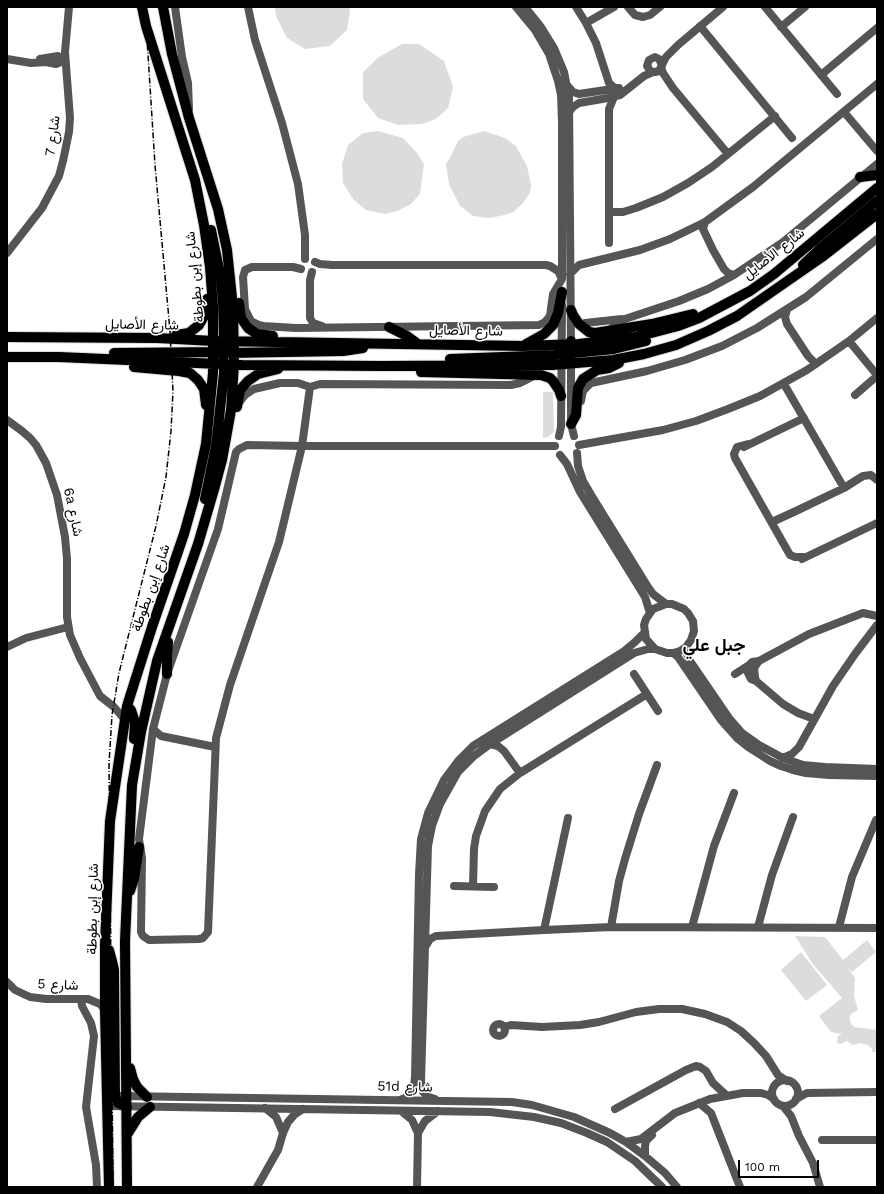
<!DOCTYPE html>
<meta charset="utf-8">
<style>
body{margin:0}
#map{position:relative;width:884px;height:1194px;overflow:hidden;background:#fff;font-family:"Work Sans",sans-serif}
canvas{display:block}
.frame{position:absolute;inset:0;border:8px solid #000;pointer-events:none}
.scale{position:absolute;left:738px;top:1160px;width:81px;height:18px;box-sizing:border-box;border:2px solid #000;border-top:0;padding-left:5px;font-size:12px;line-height:14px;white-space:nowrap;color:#000;-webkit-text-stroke:3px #fff;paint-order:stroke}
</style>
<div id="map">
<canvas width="884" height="1194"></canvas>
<div class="frame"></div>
<div class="scale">100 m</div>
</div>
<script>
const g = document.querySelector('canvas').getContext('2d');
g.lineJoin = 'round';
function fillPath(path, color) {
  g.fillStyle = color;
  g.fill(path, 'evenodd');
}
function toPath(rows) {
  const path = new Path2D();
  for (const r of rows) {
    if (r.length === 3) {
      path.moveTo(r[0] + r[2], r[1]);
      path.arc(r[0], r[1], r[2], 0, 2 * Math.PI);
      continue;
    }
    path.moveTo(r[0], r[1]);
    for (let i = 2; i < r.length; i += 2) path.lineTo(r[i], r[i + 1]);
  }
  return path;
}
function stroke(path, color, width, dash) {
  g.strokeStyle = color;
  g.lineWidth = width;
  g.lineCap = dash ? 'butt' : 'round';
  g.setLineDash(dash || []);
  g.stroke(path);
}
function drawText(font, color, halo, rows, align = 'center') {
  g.font = font + ' "Work Sans",Vazirmatn,sans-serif';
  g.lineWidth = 3;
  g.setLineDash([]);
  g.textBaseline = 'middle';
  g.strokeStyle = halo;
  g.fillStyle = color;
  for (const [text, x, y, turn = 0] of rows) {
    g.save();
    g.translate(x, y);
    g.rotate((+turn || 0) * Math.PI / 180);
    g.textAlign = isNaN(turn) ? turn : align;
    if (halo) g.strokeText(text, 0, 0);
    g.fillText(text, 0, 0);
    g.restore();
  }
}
const green = toPath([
 [275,7,349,7,350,11,347,30,330,46,305,49,287,38,276,16],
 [402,44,419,44,444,61,453,87,448,108,436,119,422,124,398,125,378,118,363,99,363,72,379,57],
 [378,131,403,138,417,153,424,164,420,194,411,204,397,211,385,214,366,210,353,199,343,183,342,164,348,145,363,133],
 [484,131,505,138,516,146,527,166,531,185,530,193,523,203,513,212,505,215,489,218,473,216,460,206,449,184,446,164,449,160,458,141,463,137],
 [543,392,553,392,554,432,548,437,543,438],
 [795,936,825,937,843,960,867,940,876,952,852,972,847,967,855,978,854,996,858,1010,852,1013,850,1016,850,1022,854,1027,877,1030,877,1052,872,1052,872,1049,868,1045,859,1043,853,1045,847,1041,841,1044,837,1043,838,1036,842,1034,831,1032,819,1016,842,998,812,963],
 [801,952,827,985,806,1001,781,970]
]);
const minor = toPath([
 [175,7,182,57,188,83,189,109],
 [248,7,255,40,282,123,298,184,305,235,305,259],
 [516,7,535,30,549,54,558,81,561,95,562,122,562,278],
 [525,7,541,27,554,48,564,72,569,97,571,346],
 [576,7,586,23,596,43,609,83,616,89],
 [628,7,635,15,643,17,650,15,660,7],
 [765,7,837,94],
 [586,23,614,7],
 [700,26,792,138],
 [781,27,805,7],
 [7,59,31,63,46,62,56,64,61,62,65,56],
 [40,59,58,56,63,60,65,63],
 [662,65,659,59,655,57,649,60,647,66,651,72,655,72,659,71,666,57,678,45,723,7],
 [661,67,663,73,673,88,728,154],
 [821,75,877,28],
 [567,85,573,92,579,94,619,88],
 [569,112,573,107,579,103,608,98,620,95,644,76,653,72],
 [844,112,877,151],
 [609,212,623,212,636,208,663,197,688,183,712,167,775,116],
 [705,222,703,229,713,250,724,269,728,273,734,275],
 [609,243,609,109,614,97],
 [7,253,42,208,59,176,63,161,69,132,70,118,65,52,69,7],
 [301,269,293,267,252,267,245,270,243,277,245,309,251,321,259,325,263,326,296,328,539,325,545,322,550,316,553,294,562,279,558,271,550,266,546,265,332,265,320,264,315,262],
 [312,272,310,280,310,318,313,323,322,326],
 [570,274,579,265,640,250,670,239,705,222,753,187,877,84],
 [787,310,785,317,787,324,808,356,816,364],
 [585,323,622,319],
 [608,332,617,323,625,319,679,301,708,289,734,275,783,242,877,164],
 [849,341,877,375],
 [571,358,571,424,574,436],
 [784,384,844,488],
 [310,387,302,446,279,542,230,685,216,738,208,932,203,938,199,939,149,940,143,936,141,932,142,858,139,839,153,729,167,674,218,529,236,452,239,449,247,445,302,446,555,446],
 [855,395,877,376],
 [581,401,583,391,591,383,647,371,685,360,722,346,757,328,806,297,877,239],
 [238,404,245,395,254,389,280,383,298,383,310,387,320,384,511,385,520,383,534,376],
 [7,420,22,431,30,438,36,445,46,463,57,495,65,537,67,559,67,617,70,635,80,658,100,696,114,707,125,720],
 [559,436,561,427,562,305],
 [748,444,737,447,734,454,735,458,786,548,790,555,795,557,805,557],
 [579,445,663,430,696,421,728,409,760,396,807,370,849,341,877,318],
 [744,447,804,418],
 [577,453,578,466,583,481,593,498,648,587,653,594,666,604],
 [560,455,567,464,580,492,645,597,650,613],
 [772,522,796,511,844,488,863,476,871,475,877,480],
 [802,559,877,523],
 [7,647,26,638,68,627],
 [686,647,687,654,690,661,729,718,742,733,759,745,783,758,803,765,825,767,877,769],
 [673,653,680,651,686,647,691,640,694,631,693,621,688,613,684,609,672,604,666,604,653,609,646,619,644,625,646,639,655,649,667,653,673,653,678,657,721,720,738,739,748,747,770,761,781,766,793,770,806,773,829,775,877,776],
 [634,674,658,711],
 [735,674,749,665],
 [756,681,755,677,754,668,759,661],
 [814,719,798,713,783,704,756,681,751,679,747,671,749,665,752,662,759,661,809,634,863,613,877,616],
 [153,729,161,736,215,747],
 [490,744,498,746,504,751,520,773],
 [783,758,792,754,799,747,833,686,855,654,877,625],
 [454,886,494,887],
 [473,886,474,849,476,836,485,811,500,789,520,773,647,694],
 [611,927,619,881,625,859,639,814,657,765],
 [692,927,714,846,734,793],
 [758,927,772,875,793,817],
 [839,927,852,877,876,820],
 [544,930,568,818],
 [424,949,430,939,436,936,544,930,611,927,877,928],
 [7,982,15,990,30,997,46,999,88,999,100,1004,105,1010],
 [81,999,82,1006,91,1023,94,1036,86,1107,96,1165,97,1187],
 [499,1030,6],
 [504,1027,511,1025,542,1027,580,1025,599,1022,636,1012,659,1009,682,1009,705,1014,727,1022,741,1031,754,1043,766,1056,778,1075,787,1081],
 [785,1093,13],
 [121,1096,446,1101,512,1102,532,1105,574,1117,610,1133,626,1142,645,1156,665,1173,677,1187],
 [435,1099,429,1097,423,1092,421,1081,428,846,432,826,440,804,458,772,474,756,490,744,634,653,648,649,655,649],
 [796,1099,807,1093,877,1092],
 [400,1100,405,1098,412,1091,414,1086,415,1077,419,874,421,839,428,813,444,780,459,760,473,746,623,652,635,642,645,632],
 [699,1103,711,1113,740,1187],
 [107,1106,490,1112,534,1117,561,1123,587,1133,607,1142,635,1161,662,1187],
 [783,1106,791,1116,799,1136,813,1163,820,1187],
 [265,1108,276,1117,283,1133],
 [615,1109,686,1070,696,1066,700,1067,706,1071,713,1083,726,1095],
 [401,1111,412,1120,418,1133,417,1187],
 [418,1133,425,1121,438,1111],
 [822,1140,877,1140],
 [626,1142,641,1139,675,1113,710,1099,743,1093,761,1093,768,1095,774,1099],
 [645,1156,645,1146,646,1141,652,1135],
 [257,1187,278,1150,283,1133,288,1122,295,1114,303,1109]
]);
const major = toPath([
 [860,177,877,175],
 [211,230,221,279,223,302,224,347],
 [803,265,822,247,877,201],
 [239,303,241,318,248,328,257,334,273,336],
 [571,310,573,315,579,324,589,332,595,333,652,324,693,314],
 [389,327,407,336,418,344],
 [176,335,189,333,199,325,206,313,207,299],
 [7,337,157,338,214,341,523,346,579,344,636,337,678,326,699,318,750,291,774,274,877,188],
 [526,344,544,334,553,325,558,313,562,292],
 [114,353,220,352],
 [228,353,343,351,363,348],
 [7,357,59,357,242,365,382,366,552,365,613,360,644,354,676,345,708,331,737,316,822,257,877,214],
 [450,359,555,355,566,350,571,341],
 [563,362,567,357,573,353,614,349,646,341],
 [134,367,179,371,190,373,198,380,204,389,206,405],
 [421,372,541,375,550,378,553,381,559,390,561,396],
 [237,407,240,390,248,381,258,374,278,369],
 [571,424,576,415,578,388,583,379,597,370,609,368,619,363],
 [205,499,216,446,224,373,223,354,221,349,214,341],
 [167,674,167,655,168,642],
 [127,706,131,710,135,722,134,739],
 [130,891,134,879,139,847],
 [109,950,112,961,114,970,115,1096,118,1103,127,1107],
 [130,1068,133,1079,137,1087,147,1097],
 [128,1133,138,1117,150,1107],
 [109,1187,105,1010,105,944,110,821,127,706,152,627,184,534,195,495,206,444,213,373,213,306,210,267,204,225,195,180,146,26,142,7],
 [127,1187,125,941,132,785,141,732,157,661,198,544,215,486,222,460,231,410,234,364,233,307,227,250,218,209,189,118,172,54,163,7]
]);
const rail = toPath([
 [113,1187,109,764,112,715,119,673,156,526,166,477,171,431,173,391,170,331,155,165,145,7]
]);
const streetNames = [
 ["شارع 7",53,136,-82],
 ["شارع الأصايل",774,254,-38],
 ["شارع إبن بطوطة",195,277,-96],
 ["شارع الأصايل",142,325,1],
 ["شارع الأصايل",466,331,1],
 ["6a شارع",73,512,78],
 ["شارع إبن بطوطة",151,588,-71],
 ["شارع إبن بطوطة",93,909,-89],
 ["شارع 5",58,985,2],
 ["51d شارع",405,1087,1]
];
const districtNames = [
 ["جبل علي",714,646]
];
fillPath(green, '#dcdcdc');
stroke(major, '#dbdbdb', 12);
stroke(minor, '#555', 8);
stroke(major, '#000', 10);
stroke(rail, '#000', 1.5, [6, 2, 1, 2]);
drawText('14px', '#000', '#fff', streetNames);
drawText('bold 18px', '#000', '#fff', districtNames);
</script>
